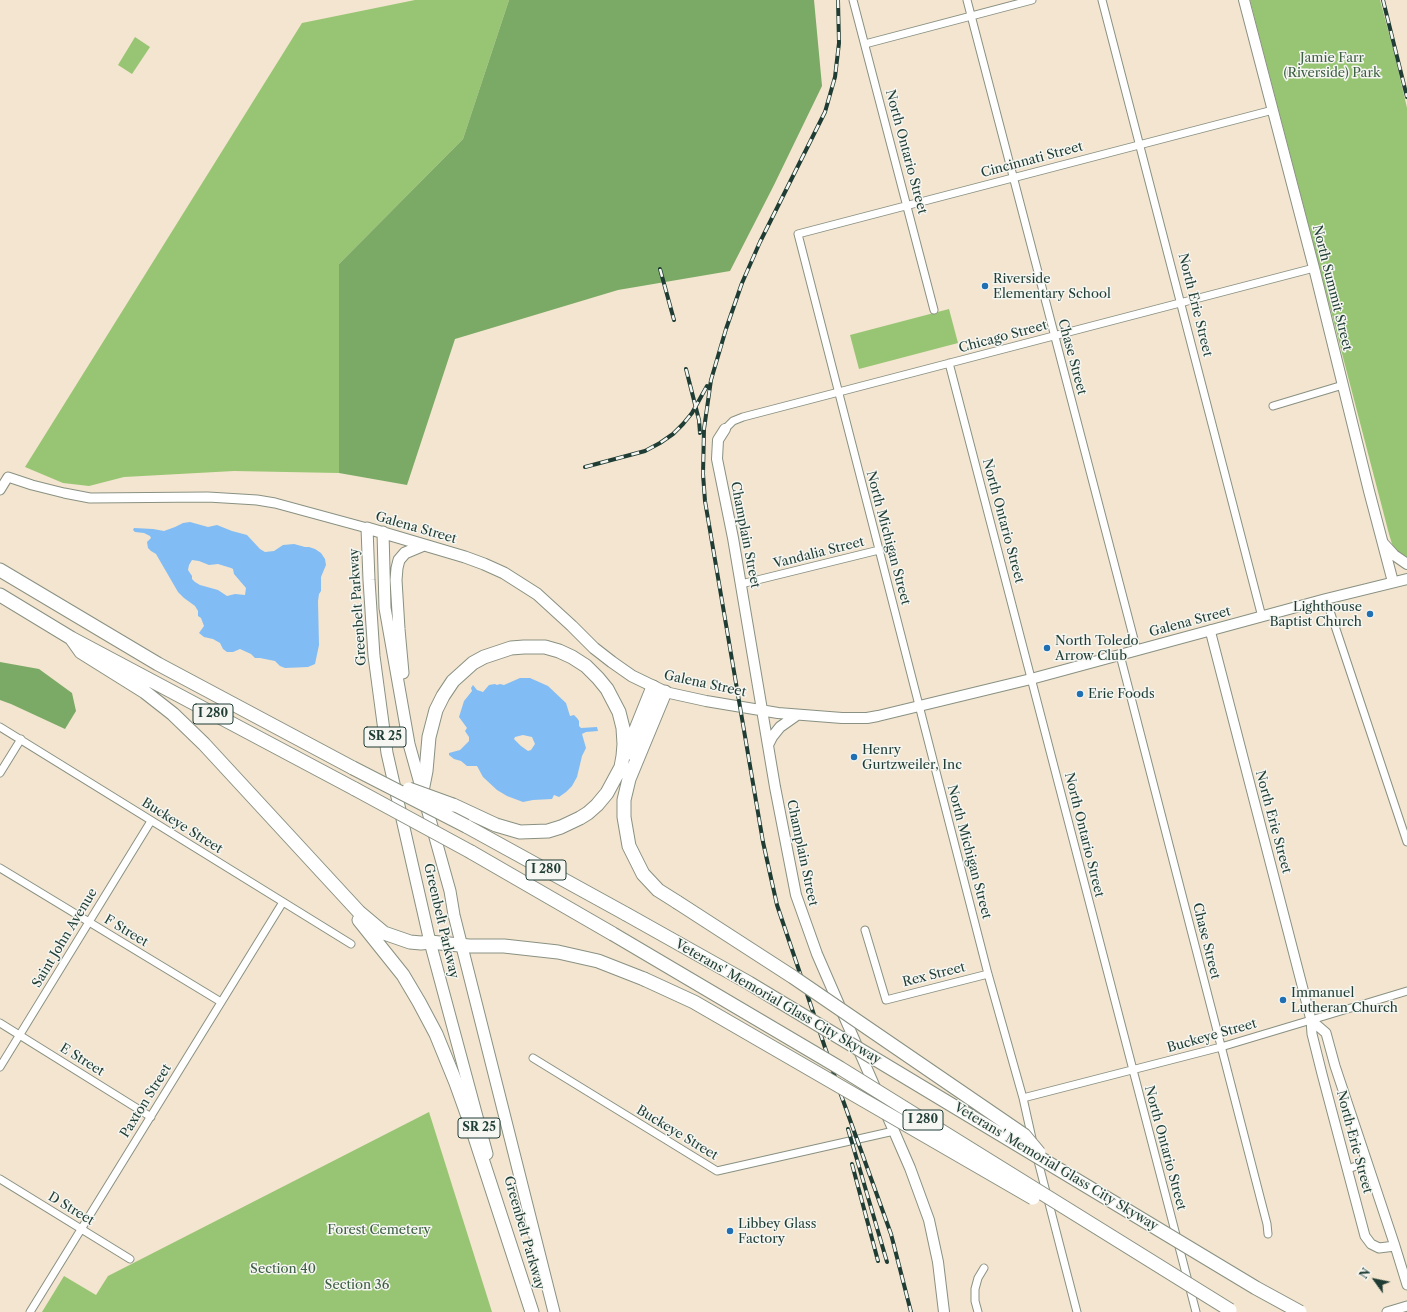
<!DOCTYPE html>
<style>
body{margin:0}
#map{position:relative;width:1407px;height:1312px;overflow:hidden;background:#f3e5cf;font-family:"Libre Caslon Text",serif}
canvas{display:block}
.north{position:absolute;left:1355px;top:1260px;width:40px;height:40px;-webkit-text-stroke:3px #f6f6f2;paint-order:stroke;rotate:303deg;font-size:11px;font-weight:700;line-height:16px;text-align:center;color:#1f3d34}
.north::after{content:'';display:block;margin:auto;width:14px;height:18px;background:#1f3d34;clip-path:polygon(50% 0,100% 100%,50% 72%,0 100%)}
</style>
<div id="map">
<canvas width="1407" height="1312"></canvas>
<div class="north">N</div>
</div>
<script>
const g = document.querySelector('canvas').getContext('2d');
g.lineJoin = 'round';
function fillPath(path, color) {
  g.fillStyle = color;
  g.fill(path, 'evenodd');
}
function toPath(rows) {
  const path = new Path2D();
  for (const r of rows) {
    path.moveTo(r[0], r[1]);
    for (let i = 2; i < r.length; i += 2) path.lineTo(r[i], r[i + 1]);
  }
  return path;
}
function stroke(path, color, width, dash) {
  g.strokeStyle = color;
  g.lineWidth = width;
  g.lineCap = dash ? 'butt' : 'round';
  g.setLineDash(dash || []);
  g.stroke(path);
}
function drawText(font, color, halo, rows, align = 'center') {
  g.font = font + ' "Libre Caslon Text",serif';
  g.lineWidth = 3;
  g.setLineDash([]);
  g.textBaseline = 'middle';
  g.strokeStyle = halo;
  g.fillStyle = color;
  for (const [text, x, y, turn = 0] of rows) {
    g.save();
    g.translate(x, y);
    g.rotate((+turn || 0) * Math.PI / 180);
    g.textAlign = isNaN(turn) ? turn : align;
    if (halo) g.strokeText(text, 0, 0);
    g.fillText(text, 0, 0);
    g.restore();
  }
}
const green = toPath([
 [415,0,509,0,463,139,339,264,339,473,234,471,124,477,89,486,63,483,25,467,302,23],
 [1250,0,1380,0,1394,52,1407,108,1407,560,1397,552,1392,544,1389,534],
 [135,37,150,47,132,74,118,65],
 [949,309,958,343,859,369,850,335],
 [429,1112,492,1312,42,1312,64,1276,96,1295,108,1276]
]);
const forest = toPath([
 [509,0,814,0,822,86,774,185,730,271,618,290,455,339,407,485,339,473,339,264,463,139],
 [0,662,39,669,72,693,76,711,65,729,11,704,0,700]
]);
const water = toPath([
 [190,522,208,527,217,525,232,531,247,535,260,549,265,552,274,551,283,545,294,544,305,547,309,547,315,549,321,553,325,559,326,565,321,577,321,591,319,594,318,601,319,645,315,664,308,667,285,668,280,666,275,661,260,658,255,658,251,654,240,649,233,652,227,652,223,649,220,643,213,639,204,637,199,633,204,626,201,618,198,616,198,611,195,606,184,598,178,592,156,554,151,551,148,548,147,542,151,538,150,536,144,533,135,532,133,530,134,528,153,529,164,531,175,527,183,523],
 [192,560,199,561,209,565,218,564,231,568,233,569,234,574,246,588,245,595,235,594,227,596,218,590,200,585,195,582,192,579,192,576,188,570,189,565],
 [520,678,530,678,548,686,566,703,570,716,574,715,577,718,579,721,579,726,581,728,597,727,598,731,586,732,582,734,586,748,582,756,577,777,572,786,566,792,559,797,554,795,552,799,533,800,523,802,507,796,497,790,483,777,477,766,467,766,461,761,454,759,449,755,449,753,460,750,469,741,469,737,465,731,467,728,459,717,464,701,472,691,471,688,473,685,477,690,483,692,489,685,495,684,497,685,500,684,504,685],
 [523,735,532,737,535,744,531,750,528,751,521,746,514,739,515,737]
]);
const minor = toPath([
 [853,0,934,310],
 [967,0,1137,651],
 [1102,0,1262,617],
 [865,44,1032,0],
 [949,363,1196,1312],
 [1273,406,1343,385],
 [725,429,733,421,743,417,1314,268],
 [741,584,879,550],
 [1326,599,1407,842],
 [1120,655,1267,1224,1268,1234],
 [0,727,351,944],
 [0,773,21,739],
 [0,868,221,1002],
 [865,930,886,1000,988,974],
 [0,1023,151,1117],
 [533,1058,717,1171,894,1131],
 [0,1067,151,821],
 [1023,1098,1221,1047,1311,1020,1407,991],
 [1033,1143,1023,1098,988,974,798,234,1273,110],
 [1037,1157,1077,1312],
 [1348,1169,1367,1162],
 [0,1179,130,1259],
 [30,1312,283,902],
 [978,1312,975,1301,975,1289,978,1278,984,1268]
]);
const tertiary = toPath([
 [0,490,8,477,32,485,64,493,90,498,208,497,257,500,275,503,367,528],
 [1210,630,1311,1020,1312,1034,1322,1074,1365,1236,1371,1244,1379,1248,1395,1246],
 [1311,1020,1326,1033,1335,1066,1395,1246,1407,1285],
 [1387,1312,1407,1306]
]);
const secondary = toPath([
 [1244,0,1314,268,1369,491,1393,582],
 [725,429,718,440,717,459,733,538,775,787,796,895,817,954,910,1168,929,1220,938,1262,944,1312],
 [1383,543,1394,555,1407,564],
 [665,692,706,701,778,713,842,718,867,718,878,716,1031,679,1326,599,1407,579],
 [768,745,772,737,780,727,797,715]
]);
const primary = toPath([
 [383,532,385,608,409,744,450,891,454,915,554,1312],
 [403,673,399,629,396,580,397,568,399,560,405,553,424,545],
 [487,1154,430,942,387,753,374,656,369,580,367,528,465,557,484,564,504,573,537,594,572,626,594,648,612,662,632,676,661,690]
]);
const motorway = toPath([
 [0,570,158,664,353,768],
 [0,595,71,638,355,789],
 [71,638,81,652,145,692,173,714,204,744,359,912,384,933,410,942,421,943,430,942,469,946,504,946,558,952,598,961,644,979],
 [665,692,629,779,624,800,624,817,629,846,643,874,658,890,677,902],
 [626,754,653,687],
 [422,791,426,771,429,737,436,710,443,696,453,681,473,663,484,657,511,648,524,647,545,647,559,651,572,657,586,666,598,678,607,689,619,712,623,728,624,744,623,756,621,767,607,793,597,805,588,813,580,818,561,827,548,831,520,832,496,825,453,805],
 [466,826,626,914],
 [471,852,613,934],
 [359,920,403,975,419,1002,436,1034,456,1083,470,1122,532,1312]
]);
const rail = toPath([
 [838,0,839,43,835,77,825,112,760,242,742,283,726,329,711,380,704,429,703,474,705,501,763,842,777,905,840,1092,891,1234,911,1312],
 [1383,0,1407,97],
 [660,269,674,320],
 [686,369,699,420,700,433],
 [585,467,645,451,660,443,673,434,683,424,692,413,707,386],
 [848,1129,887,1262],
 [852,1164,878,1261]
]);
const motorwayBridge = toPath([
 [353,768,466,826],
 [355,789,471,852],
 [409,789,453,805],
 [677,902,793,977,1024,1135,1039,1153],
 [626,914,749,983,1256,1288,1300,1312],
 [613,934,840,1068,1230,1310],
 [644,979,694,1002,1033,1198]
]);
const markers = [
 [985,286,4,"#1f6fb2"],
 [1370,614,4,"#1f6fb2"],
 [1047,648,4,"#1f6fb2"],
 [1080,694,4,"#1f6fb2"],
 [854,757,4,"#1f6fb2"],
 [1283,1000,4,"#1f6fb2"],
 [730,1231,4,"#1f6fb2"]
];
const shields = [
 [213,714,40],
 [385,737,42],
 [546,870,40],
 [923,1120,40],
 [479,1128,42]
];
const shieldNames = [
 ["I 280",213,714],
 ["SR 25",385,737],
 ["I 280",546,870],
 ["I 280",923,1120],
 ["SR 25",479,1128]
];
const parkNames = [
 ["Jamie Farr",1332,58],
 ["(Riverside) Park",1332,73],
 ["Forest Cemetery",379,1230],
 ["Section 40",283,1269],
 ["Section 36",357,1285]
];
const streetNames = [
 ["North Ontario Street",906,152,75],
 ["Cincinnati Street",1032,160,-15],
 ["North Summit Street",1332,288,76],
 ["North Erie Street",1195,305,76],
 ["Chicago Street",1003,337,-15],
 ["Chase Street",1072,357,75],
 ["North Ontario Street",1003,521,75],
 ["Galena Street",416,528,16],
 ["Champlain Street",745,535,79],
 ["North Michigan Street",888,538,75],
 ["Vandalia Street",819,553,-14],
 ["Greenbelt Parkway",358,607,-94],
 ["Galena Street",1190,622,-15],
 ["Galena Street",705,684,12],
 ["North Erie Street",1273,822,75],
 ["Buckeye Street",182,826,32],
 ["North Ontario Street",1084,835,76],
 ["North Michigan Street",969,852,75],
 ["Champlain Street",802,853,78],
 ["Greenbelt Parkway",441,921,77],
 ["F Street",126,931,31],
 ["Saint John Avenue",65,938,-59],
 ["Chase Street",1206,941,76],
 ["Rex Street",934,975,-14],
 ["Veterans' Memorial Glass City Skyway",778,1002,30],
 ["Buckeye Street",1212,1036,-16],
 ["E Street",82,1060,32],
 ["Paxton Street",146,1101,-58],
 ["Buckeye Street",677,1133,31],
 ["North Erie Street",1354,1142,75],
 ["North Ontario Street",1165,1148,75],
 ["Veterans' Memorial Glass City Skyway",1056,1167,31],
 ["D Street",71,1209,31],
 ["Greenbelt Parkway",524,1233,74]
];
const poiNames = [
 ["Riverside",993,279],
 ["Elementary School",993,294],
 ["Lighthouse",1362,607,"right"],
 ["Baptist Church",1362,622,"right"],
 ["North Toledo",1055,641],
 ["Arrow Club",1055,656],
 ["Erie Foods",1088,694],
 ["Henry",862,750],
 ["Gurtzweiler, Inc",862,765],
 ["Immanuel",1291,993],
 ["Lutheran Church",1291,1008],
 ["Libbey Glass",738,1224],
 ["Factory",738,1239]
];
fillPath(green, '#98c573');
fillPath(forest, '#7aaa65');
fillPath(water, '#82bcf4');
stroke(minor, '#899182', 9);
stroke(tertiary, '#899182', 11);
stroke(secondary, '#899182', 12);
stroke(primary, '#899182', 13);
stroke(motorway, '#899182', 15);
stroke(minor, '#fff', 7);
stroke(tertiary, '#fff', 9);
stroke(secondary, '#fff', 10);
stroke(primary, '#fff', 11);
stroke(motorway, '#fff', 13);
stroke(rail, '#1f3d34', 4);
stroke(rail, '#f6f6f2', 2.5, [8]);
stroke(motorwayBridge, '#899182', 15, []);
stroke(motorwayBridge, '#fff', 13);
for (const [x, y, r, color] of markers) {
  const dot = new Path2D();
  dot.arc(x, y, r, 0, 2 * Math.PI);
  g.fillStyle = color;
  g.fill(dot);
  stroke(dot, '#f6f6f2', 1.5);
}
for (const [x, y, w] of shields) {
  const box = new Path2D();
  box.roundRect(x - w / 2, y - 10, w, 20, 3);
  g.fillStyle = '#f6f6f2';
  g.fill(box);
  stroke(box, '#1f3d34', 1);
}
drawText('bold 12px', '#1f3d34', null, shieldNames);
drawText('13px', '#3d5f44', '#f6f6f2', parkNames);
drawText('13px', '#1f3d34', '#f6f6f2', streetNames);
drawText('13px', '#1f3d34', '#f6f6f2', poiNames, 'left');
</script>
